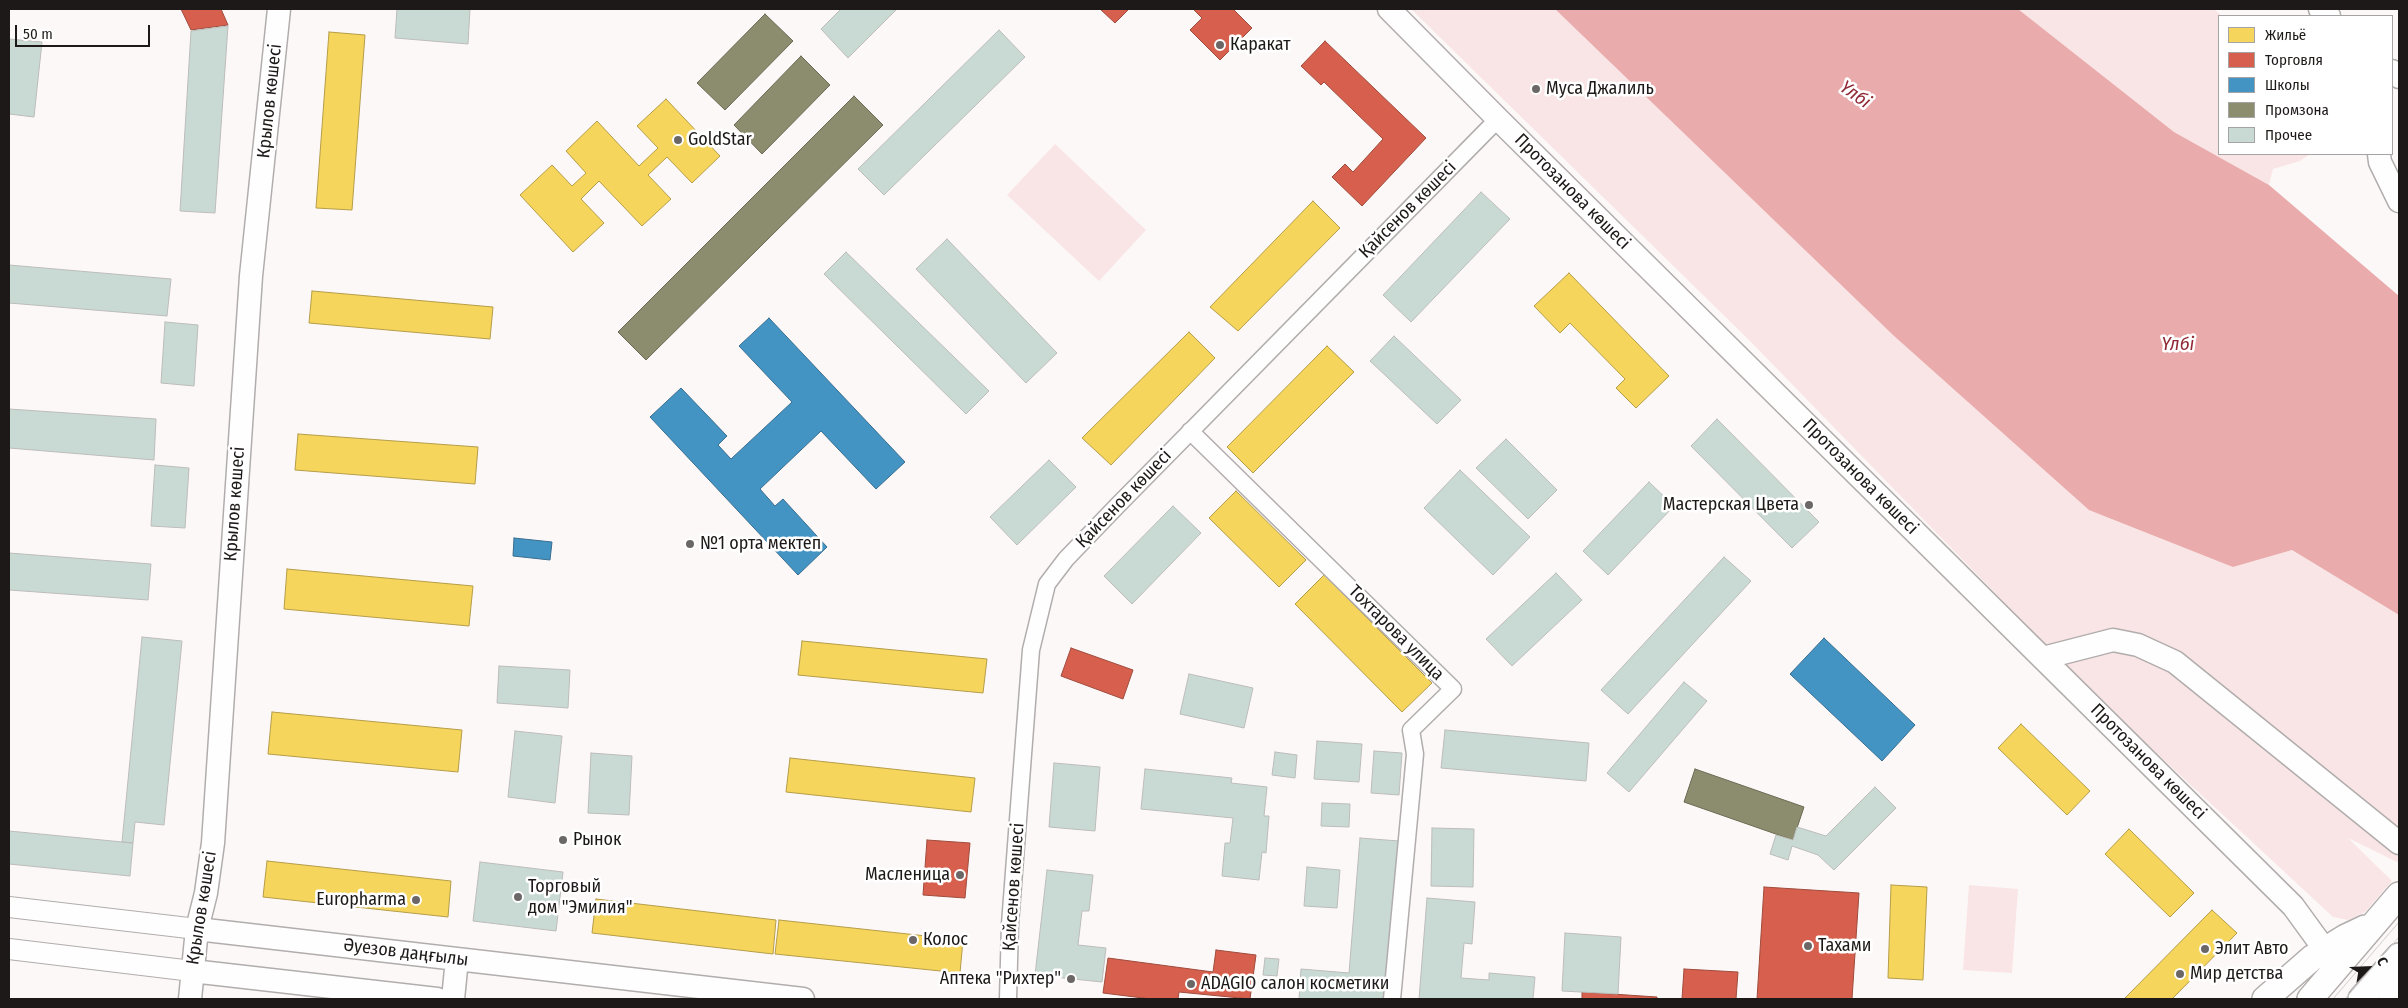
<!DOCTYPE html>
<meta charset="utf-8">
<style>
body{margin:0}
#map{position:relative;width:2408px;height:1008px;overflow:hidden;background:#fdf8f8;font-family:"Fira Sans Condensed",sans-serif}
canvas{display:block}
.frame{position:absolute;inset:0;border:10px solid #1e1919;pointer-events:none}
.legend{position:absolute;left:2218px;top:15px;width:175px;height:140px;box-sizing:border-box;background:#fff;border:1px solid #a5a3a3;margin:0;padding:6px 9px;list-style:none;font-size:15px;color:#1e1919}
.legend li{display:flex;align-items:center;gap:10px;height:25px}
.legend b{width:25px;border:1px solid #a5a3a3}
.north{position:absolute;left:2343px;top:943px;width:50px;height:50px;-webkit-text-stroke:4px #fff;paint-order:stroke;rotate:65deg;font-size:14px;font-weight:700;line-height:20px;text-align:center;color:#1e1919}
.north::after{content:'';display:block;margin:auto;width:18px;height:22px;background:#1e1919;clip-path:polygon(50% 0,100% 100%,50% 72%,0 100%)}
.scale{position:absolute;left:15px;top:25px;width:135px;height:22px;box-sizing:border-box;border:2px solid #1e1919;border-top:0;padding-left:6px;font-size:15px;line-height:18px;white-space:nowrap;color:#1e1919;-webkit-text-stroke:4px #fff;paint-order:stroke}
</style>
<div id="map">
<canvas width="2408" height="1008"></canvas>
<div class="frame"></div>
<ul class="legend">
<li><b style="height:14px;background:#f6d55c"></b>Жильё</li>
<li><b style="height:14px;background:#d6604d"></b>Торговля</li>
<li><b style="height:14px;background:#4393c3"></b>Школы</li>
<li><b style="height:14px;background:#8c8c6e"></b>Промзона</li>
<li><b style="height:14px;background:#c9dad5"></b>Прочее</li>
</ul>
<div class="north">С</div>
<div class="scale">50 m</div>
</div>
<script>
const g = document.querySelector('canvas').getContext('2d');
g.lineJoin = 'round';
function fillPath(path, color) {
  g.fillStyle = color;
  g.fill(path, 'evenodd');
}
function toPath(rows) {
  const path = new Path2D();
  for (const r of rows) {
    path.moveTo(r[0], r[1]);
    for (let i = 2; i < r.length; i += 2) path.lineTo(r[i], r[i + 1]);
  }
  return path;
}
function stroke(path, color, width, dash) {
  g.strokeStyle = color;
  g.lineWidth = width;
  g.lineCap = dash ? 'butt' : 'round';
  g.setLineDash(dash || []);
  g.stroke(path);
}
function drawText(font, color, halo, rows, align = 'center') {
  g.font = font + ' "Fira Sans Condensed",sans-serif';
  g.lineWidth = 5;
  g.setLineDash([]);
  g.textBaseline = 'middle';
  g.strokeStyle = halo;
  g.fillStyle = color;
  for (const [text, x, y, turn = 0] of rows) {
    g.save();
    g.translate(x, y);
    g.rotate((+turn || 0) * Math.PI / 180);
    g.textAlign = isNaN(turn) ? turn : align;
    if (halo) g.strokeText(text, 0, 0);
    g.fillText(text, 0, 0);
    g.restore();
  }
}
const green = toPath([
 [1411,9,1555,9,1893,335,2233,567,2292,550,2399,615,2399,863,2348,838,2392,881,2365,912,2348,920,2333,917,2097,698,1750,341],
 [2018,9,2214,9,2222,16,2219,16,2219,154,2310,154,2300,161,2273,169,2269,185,2174,132],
 [1055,144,1146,230,1099,281,1007,195],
 [1969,885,2018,889,2012,973,1963,970]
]);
const water = toPath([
 [1555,9,2018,9,2174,132,2269,185,2399,296,2399,615,2292,550,2233,567,2089,510,1893,335]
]);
const homes = toPath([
 [329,32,365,35,352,210,316,208,329,32],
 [666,99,720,156,692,183,667,157,648,175,671,199,642,226,599,181,581,199,604,223,573,252,520,195,552,165,572,186,586,173,566,151,597,121,639,166,658,148,637,126,666,99],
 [1313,201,1340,228,1238,331,1210,307,1313,201],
 [1569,273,1669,376,1636,408,1616,388,1625,379,1570,323,1560,333,1534,306,1569,273],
 [312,291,493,307,490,339,309,323,312,291],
 [1189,332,1215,358,1111,465,1082,438,1189,332],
 [1327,346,1354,372,1253,473,1227,447,1327,346],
 [298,434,478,447,475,484,295,470,298,434],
 [1236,491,1306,560,1279,587,1209,518,1236,491],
 [287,569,473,586,469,626,284,609,287,569],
 [1324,575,1432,683,1402,712,1295,604,1324,575],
 [802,641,987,659,983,693,798,675,802,641],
 [272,712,462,730,458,772,268,754,272,712],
 [2021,724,2090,791,2067,815,1998,748,2021,724],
 [790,758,975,778,971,812,786,792,790,758],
 [2129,829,2194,893,2170,917,2105,854,2129,829],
 [267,861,451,881,448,917,263,897,267,861],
 [1891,885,1927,887,1923,980,1888,978,1891,885],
 [596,899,776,920,773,954,592,933,596,899],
 [2212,910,2237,933,2172,999,2124,999,2212,910],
 [779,920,963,940,960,973,775,954,779,920]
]);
const shops = toPath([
 [181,9,221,9,228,25,191,30,181,9],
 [1100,9,1129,9,1115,23,1100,9],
 [1193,9,1233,9,1252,28,1220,60,1190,30,1202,18,1193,9],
 [1325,41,1426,138,1362,206,1332,177,1345,164,1353,172,1383,139,1324,82,1321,85,1301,66,1325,41],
 [1071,648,1133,670,1123,699,1061,676,1071,648],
 [927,840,970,843,965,898,923,895,927,840],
 [1764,887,1859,893,1852,999,1757,999,1764,887],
 [1216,950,1256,955,1250,999,1179,992,1178,999,1151,999,1103,993,1108,958,1213,972,1216,950],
 [1684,969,1738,972,1736,999,1682,999,1684,969],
 [1582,992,1657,997,1657,999,1582,999,1582,992]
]);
const schools = toPath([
 [769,318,905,462,876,489,821,431,760,489,775,506,783,499,827,547,798,575,650,417,681,388,727,436,718,445,731,459,792,402,739,346,769,318],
 [514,538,552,542,550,560,513,556,514,538],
 [1824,638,1915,725,1882,761,1790,674,1824,638]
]);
const industry = toPath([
 [765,14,793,41,725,110,697,83,765,14],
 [801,56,830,85,762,154,734,125,801,56],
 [854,96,883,125,646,360,618,332,854,96],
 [1695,769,1804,807,1793,840,1684,802,1695,769]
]);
const building = toPath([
 [397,9,470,9,468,44,395,38,397,9],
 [841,9,897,9,848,58,821,29,841,9],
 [228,26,215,213,180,211,191,31,228,26],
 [999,30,1025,57,884,195,858,169,999,30],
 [9,39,42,42,34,117,9,114,9,39],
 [1481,192,1510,219,1411,322,1383,295,1481,192],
 [947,239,1057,353,1026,383,916,269,947,239],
 [846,252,989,391,966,414,824,274,846,252],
 [9,265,171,279,167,316,9,303,9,265],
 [165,322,198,325,194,386,161,383,165,322],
 [1394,336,1461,400,1437,424,1370,361,1394,336],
 [9,409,156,419,154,460,9,448,9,409],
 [1717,419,1819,522,1792,548,1691,446,1717,419],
 [1506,439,1557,490,1528,519,1476,468,1506,439],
 [1049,460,1076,487,1017,545,990,517,1049,460],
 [155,465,189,468,185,528,151,526,155,465],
 [1460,470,1530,537,1493,575,1424,508,1460,470],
 [1649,482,1674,506,1608,575,1583,551,1649,482],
 [1173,506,1201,533,1132,604,1104,576,1173,506],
 [9,553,151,564,148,600,9,590,9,553],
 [1724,557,1751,581,1628,714,1601,690,1724,557],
 [1556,573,1582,600,1512,666,1486,639,1556,573],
 [142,637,182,641,164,825,135,822,133,843,122,842,142,637],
 [499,666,570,670,568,708,497,703,499,666],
 [1189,674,1253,688,1244,728,1180,714,1189,674],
 [1684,682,1707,701,1629,792,1607,773,1684,682],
 [1445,730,1589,743,1586,781,1441,768,1445,730],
 [515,731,562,736,555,803,508,797,515,731],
 [1317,741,1362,744,1359,782,1314,779,1317,741],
 [1374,751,1402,753,1399,795,1371,793,1374,751],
 [1275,752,1297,755,1295,778,1272,775,1275,752],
 [591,753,632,756,629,815,588,813,591,753],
 [1054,763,1100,767,1095,831,1049,827,1054,763],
 [1145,769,1232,778,1231,783,1267,787,1264,816,1269,816,1266,853,1262,852,1259,880,1222,876,1225,843,1230,843,1233,818,1141,809,1145,769],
 [1875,787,1896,808,1834,870,1818,855,1792,846,1788,860,1770,854,1776,835,1793,840,1797,827,1826,836,1875,787],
 [1322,803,1350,804,1349,827,1321,826,1322,803],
 [1432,828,1474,829,1473,887,1431,886,1432,828],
 [9,831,133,843,130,876,9,864,9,831],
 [1360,838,1399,841,1386,999,1299,999,1301,969,1349,973,1360,838],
 [480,862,563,872,556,931,473,921,480,862],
 [1307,867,1340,870,1337,908,1304,906,1307,867],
 [1047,870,1093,875,1089,911,1082,911,1078,945,1106,948,1102,982,1035,975,1047,870],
 [1427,898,1475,902,1472,944,1464,943,1461,978,1489,980,1489,973,1535,977,1533,999,1419,999,1427,898],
 [1565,933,1621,937,1618,994,1562,991,1565,933],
 [1265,958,1279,959,1277,976,1263,975,1265,958]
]);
const minor = toPath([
 [1190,431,1453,689,1411,730,1415,754,1392,999],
 [1008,999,1010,924,1031,650,1047,584,1066,559,1117,506,1498,119]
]);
const tertiary = toPath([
 [9,907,197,929],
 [9,949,192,971]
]);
const secondary = toPath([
 [1389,9,1498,119,2293,906,2325,950],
 [2320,9,2329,16],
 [2392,71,2399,77],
 [2379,154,2380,162,2399,201],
 [2043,658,2113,640,2138,645,2175,662,2399,843],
 [197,929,803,999],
 [192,971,437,999],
 [190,999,197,929,206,893,213,843,251,276,279,9],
 [453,999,457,959],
 [2390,999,2399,975]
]);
const primary = toPath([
 [2265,999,2312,958,2346,937,2365,928],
 [2310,999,2399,895],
 [2361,999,2399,956]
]);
const tram = toPath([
 [2333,999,2399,922],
 [2345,999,2399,937]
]);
const markers = [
 [1220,45,5,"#6c6767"],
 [1536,89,5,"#6c6767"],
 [678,140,5,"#6c6767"],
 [1809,505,5,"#6c6767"],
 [690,544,5,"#6c6767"],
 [563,840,5,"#6c6767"],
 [960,875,5,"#6c6767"],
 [518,897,5,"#6c6767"],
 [416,900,5,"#6c6767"],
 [913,940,5,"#6c6767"],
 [1808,946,5,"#6c6767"],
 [2205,949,5,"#6c6767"],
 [2180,974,5,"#6c6767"],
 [1071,979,5,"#6c6767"],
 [1191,984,5,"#6c6767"]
];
const poiNames = [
 ["Каракат",1230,45],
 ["Муса Джалиль",1546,89],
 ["GoldStar",688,140],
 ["Мастерская Цвета",1799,505,"right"],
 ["№1 орта мектеп",700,544],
 ["Рынок",573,840],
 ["Масленица",950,875,"right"],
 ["Торговый",528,887],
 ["дом \"Эмилия\"",528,908],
 ["Europharma",406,900,"right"],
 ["Колос",923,940],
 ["Тахами",1818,946],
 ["Элит Авто",2215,949],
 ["Мир детства",2190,974],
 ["Аптека \"Рихтер\"",1061,979,"right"],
 ["ADAGIO салон косметики",1201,984]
];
const streetNames = [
 ["Крылов көшесі",270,101,-84],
 ["Протозанова көшесі",1572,192,45],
 ["Қайсенов көшесі",1408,210,-45],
 ["Протозанова көшесі",1860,477,45],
 ["Қайсенов көшесі",1124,499,-46],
 ["Крылов көшесі",235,504,-86],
 ["Тохтарова улица",1396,633,45],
 ["Протозанова көшесі",2148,762,45],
 ["Қайсенов көшесі",1014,887,-86],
 ["Крылов көшесі",202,908,-81],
 ["Әуезов даңғылы",406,953,7]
];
const waterNames = [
 ["Үлбі",1855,95,36],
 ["Үлбі",2178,345]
];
fillPath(green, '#f9e5e5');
fillPath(water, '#e9abac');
fillPath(homes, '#f6d55c');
stroke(homes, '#b59d48', 1);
fillPath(shops, '#d6604d');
stroke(shops, '#9f4b3d', 1);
fillPath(schools, '#4393c3');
stroke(schools, '#386e90', 1);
fillPath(industry, '#8c8c6e');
stroke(industry, '#6b6a54', 1);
fillPath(building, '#c9dad5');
stroke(building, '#bcbcba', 1);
stroke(minor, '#b2adad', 19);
stroke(tertiary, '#b2adad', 22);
stroke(secondary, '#b2adad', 25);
stroke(primary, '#b2adad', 28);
stroke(minor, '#fffefe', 16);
stroke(tertiary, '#fffefe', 20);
stroke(secondary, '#fffefe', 22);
stroke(primary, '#fffefe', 25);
stroke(tram, '#cfcece', 1);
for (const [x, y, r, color] of markers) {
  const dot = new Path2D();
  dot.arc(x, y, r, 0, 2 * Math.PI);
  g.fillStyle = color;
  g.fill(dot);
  stroke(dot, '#fff', 2);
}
drawText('18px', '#1e1919', '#fff', poiNames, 'left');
drawText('18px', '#1e1919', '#fff', streetNames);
drawText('italic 19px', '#8f2a35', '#fff', waterNames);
</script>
